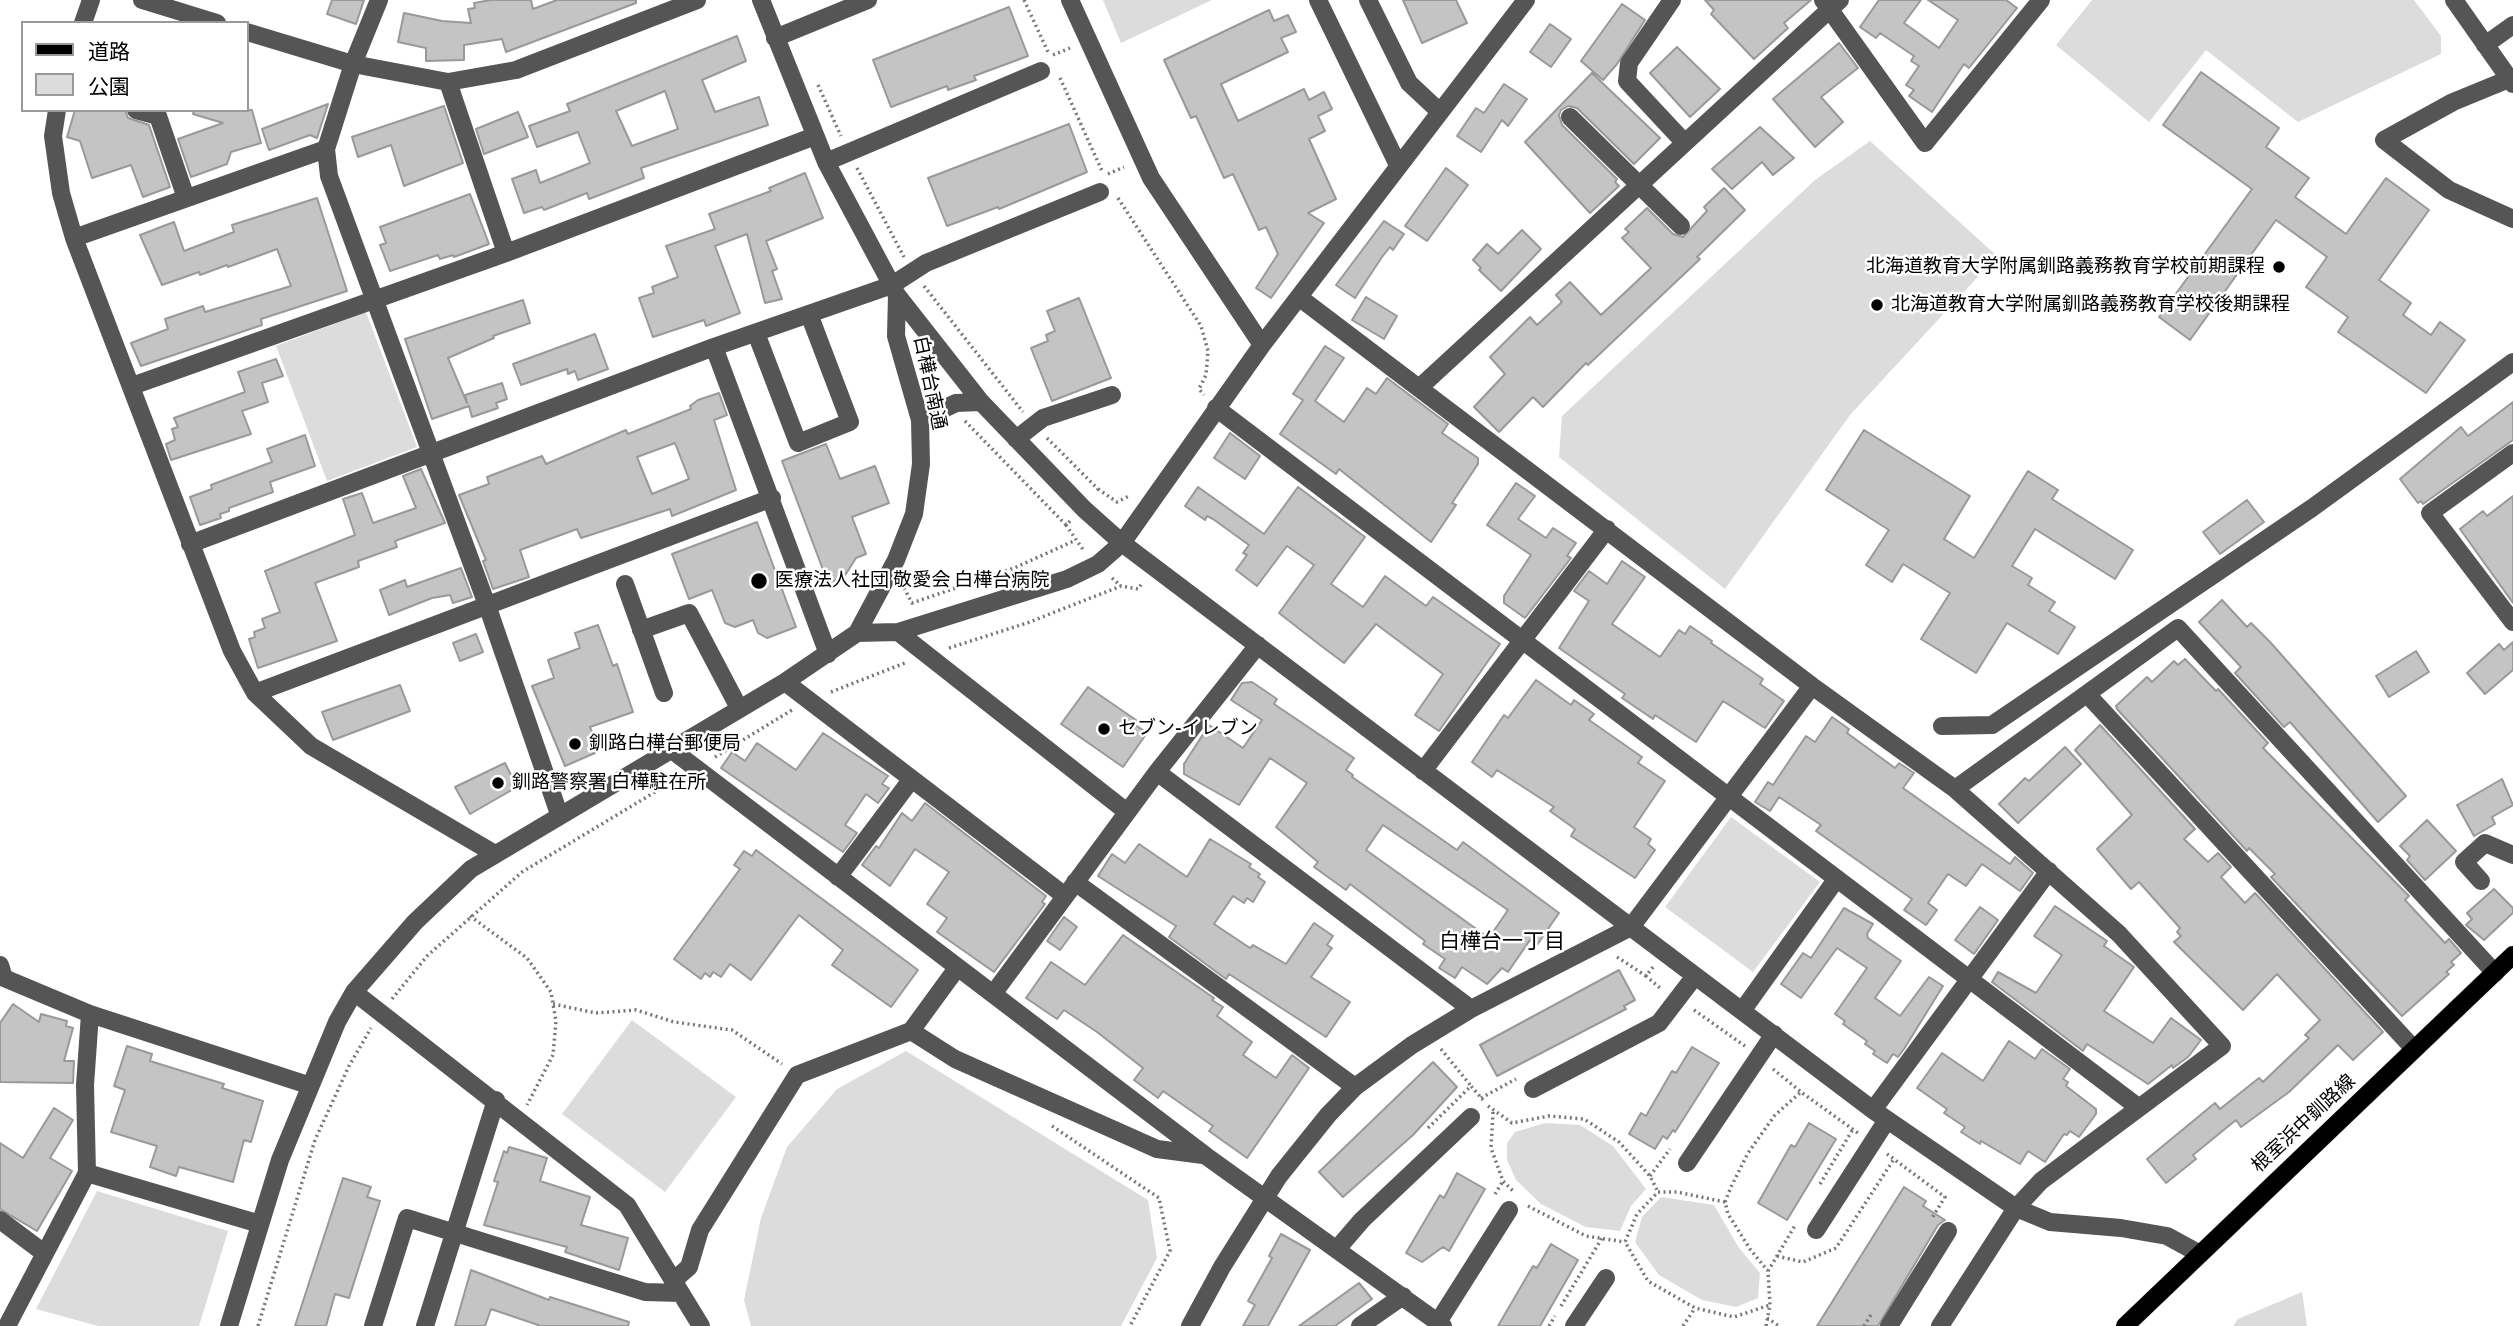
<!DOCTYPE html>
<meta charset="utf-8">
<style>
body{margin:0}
#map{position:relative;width:2513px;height:1326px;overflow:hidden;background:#fff;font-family:Signika,"Noto Sans JP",sans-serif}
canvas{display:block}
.legend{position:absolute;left:21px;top:21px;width:228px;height:91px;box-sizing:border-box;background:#fff;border:2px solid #999;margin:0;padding:9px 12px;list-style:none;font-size:21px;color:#000}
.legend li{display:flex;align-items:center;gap:14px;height:35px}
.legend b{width:35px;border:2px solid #999}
</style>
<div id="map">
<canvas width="2513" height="1326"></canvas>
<ul class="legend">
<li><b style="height:9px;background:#000"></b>道路</li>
<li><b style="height:19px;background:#dcdcdc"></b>公園</li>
</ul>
</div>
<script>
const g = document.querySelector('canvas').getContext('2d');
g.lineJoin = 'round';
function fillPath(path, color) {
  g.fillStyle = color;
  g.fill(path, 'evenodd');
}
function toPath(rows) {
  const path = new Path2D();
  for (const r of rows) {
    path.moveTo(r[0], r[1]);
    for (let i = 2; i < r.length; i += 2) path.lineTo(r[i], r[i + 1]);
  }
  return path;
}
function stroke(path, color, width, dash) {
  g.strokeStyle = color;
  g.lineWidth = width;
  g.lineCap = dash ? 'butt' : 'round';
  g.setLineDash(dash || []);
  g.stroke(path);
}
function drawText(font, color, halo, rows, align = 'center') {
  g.font = font + ' Signika,"Noto Sans JP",sans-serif';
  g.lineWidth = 5;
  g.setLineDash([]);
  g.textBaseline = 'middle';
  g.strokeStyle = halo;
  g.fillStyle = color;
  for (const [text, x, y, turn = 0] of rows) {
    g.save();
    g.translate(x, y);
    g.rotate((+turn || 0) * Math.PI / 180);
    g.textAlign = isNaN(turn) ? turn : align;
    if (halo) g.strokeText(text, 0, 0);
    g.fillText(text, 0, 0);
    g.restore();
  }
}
const green = toPath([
 [1103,0,1212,0,1121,43],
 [2092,0,2414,0,2441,36,2441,54,2298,122,2206,50,2149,122,2056,45],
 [1870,141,1997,256,1850,415,1725,589,1559,457,1562,416,1815,180],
 [366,312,417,447,327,481,276,346],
 [1731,817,1820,882,1753,972,1665,907],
 [632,1020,736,1097,665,1192,562,1114],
 [906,1051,1148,1200,1157,1258,1121,1326,751,1326,744,1300,761,1218,787,1147,837,1089],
 [1545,1123,1580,1125,1613,1146,1646,1189,1631,1206,1620,1231,1586,1227,1541,1204,1516,1180,1507,1160,1507,1143,1515,1132],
 [97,1191,228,1231,199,1326,98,1326,36,1309],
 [1661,1197,1714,1205,1739,1248,1760,1273,1758,1298,1736,1307,1702,1300,1659,1275,1635,1242,1642,1217],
 [2302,1292,2307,1326,2233,1326,2238,1319]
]);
const building = toPath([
 [332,0,364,0,356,24,327,14,332,0],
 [491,0,531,0,533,9,557,0,636,0,636,3,506,52,502,39,464,45,464,60,426,61,426,48,398,42,404,13,442,21,471,23,468,9,475,8,474,3,491,0],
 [1403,0,1456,0,1467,23,1422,43,1403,0],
 [1705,0,1811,0,1784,23,1788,28,1754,59,1711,14,1714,10,1705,0],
 [1879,0,1921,0,1904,23,1939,48,1958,20,1928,0,2006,0,2017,8,1969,68,1964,64,1932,112,1909,96,1914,90,1906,85,1919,66,1911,61,1914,56,1880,33,1876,38,1860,27,1879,0],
 [1622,4,1645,20,1617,64,1603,80,1581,61,1622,4],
 [1009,7,1028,56,974,76,976,80,948,90,947,86,891,107,873,60,1009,7],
 [1269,10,1274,21,1288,15,1296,32,1281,38,1288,52,1221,84,1238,121,1304,89,1309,100,1324,92,1332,109,1318,116,1325,131,1309,139,1336,199,1308,213,1324,223,1271,298,1256,288,1278,254,1266,227,1259,230,1233,174,1224,178,1196,116,1191,118,1164,60,1269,10],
 [1550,24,1571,39,1551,67,1530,52,1550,24],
 [737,36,746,61,702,80,715,112,759,97,768,125,641,168,644,178,589,199,587,193,544,210,542,207,524,213,512,179,536,170,540,183,590,163,578,132,537,147,529,126,570,111,567,104,737,36],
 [665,91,678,129,632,146,616,111,665,91],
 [1839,43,1858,68,1821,97,1843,122,1815,147,1773,99,1839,43],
 [1677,47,1720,89,1690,117,1650,73,1677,47],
 [2201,72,2279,128,2266,147,2309,178,2295,197,2346,234,2386,178,2429,210,2379,280,2411,303,2403,315,2431,335,2440,322,2465,340,2426,393,2338,332,2348,317,2306,287,2327,257,2276,220,2190,340,2159,317,2252,189,2163,125,2201,72],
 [1592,73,1660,138,1634,164,1577,108,1568,106,1561,110,1559,115,1562,125,1617,179,1615,182,1619,186,1590,213,1525,142,1592,73],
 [1504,84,1527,99,1508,126,1502,120,1481,152,1457,136,1476,108,1484,113,1504,84],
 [328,104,317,138,310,135,269,150,262,129,328,104],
 [444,106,463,163,404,186,391,145,358,157,352,137,444,106],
 [75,110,125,110,128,118,149,125,170,187,143,197,131,165,92,178,80,141,67,137,75,110],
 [194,110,252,110,261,143,231,152,227,164,191,177,178,139,223,123,193,114,194,110],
 [518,112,528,137,484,154,476,129,518,112],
 [1069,124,1087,172,999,209,998,207,947,226,928,178,1069,124],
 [1760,127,1794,158,1773,175,1762,162,1732,189,1712,169,1760,127],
 [1446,168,1468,185,1427,241,1405,226,1446,168],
 [805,173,823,218,766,241,777,269,772,271,782,299,765,303,747,234,715,246,740,313,706,326,704,320,653,337,639,298,654,293,652,287,678,277,666,246,715,229,709,214,771,191,769,188,805,173],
 [1724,188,1745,210,1697,257,1700,259,1588,365,1586,363,1543,407,1533,397,1499,432,1474,407,1505,374,1490,357,1530,317,1537,325,1562,302,1556,295,1570,282,1601,315,1651,268,1622,238,1629,232,1625,229,1647,208,1673,234,1683,237,1707,211,1704,207,1724,188],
 [470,194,489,244,454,257,453,255,440,259,438,255,390,271,380,245,386,243,380,227,470,194],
 [317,198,347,291,261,319,262,325,141,366,131,343,168,329,165,319,203,306,205,312,291,286,277,249,228,267,227,265,200,275,199,272,162,285,140,235,174,222,184,251,234,232,232,225,317,198],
 [1384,221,1404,234,1393,250,1390,247,1382,257,1355,298,1336,285,1384,221],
 [1522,230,1541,249,1501,291,1479,270,1481,268,1473,260,1487,244,1498,254,1522,230],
 [1366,297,1397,316,1384,339,1352,320,1366,297],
 [1079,298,1111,378,1052,401,1031,348,1048,341,1046,335,1055,331,1047,311,1079,298],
 [523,300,530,323,493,336,494,338,448,358,467,403,465,395,502,383,507,399,496,403,498,408,472,417,469,406,432,419,405,339,523,300],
 [595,334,608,369,578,380,575,371,568,374,567,369,521,385,513,364,595,334],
 [1325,346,1344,358,1315,401,1344,422,1367,388,1376,394,1387,378,1448,424,1442,433,1478,458,1478,464,1452,503,1456,505,1431,542,1339,469,1336,474,1280,434,1303,400,1293,394,1325,346],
 [276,359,283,376,262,383,268,402,242,411,251,434,171,460,166,444,175,440,172,429,178,427,174,418,245,392,238,372,276,359],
 [719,393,727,415,714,420,736,490,672,516,670,509,581,538,577,529,520,550,529,577,493,589,483,561,486,560,459,495,489,484,487,477,542,456,546,464,626,430,628,434,691,409,690,406,698,400,719,393],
 [675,443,689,479,652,494,637,457,675,443],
 [2513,402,2513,440,2423,504,2421,501,2418,503,2400,479,2461,427,2468,436,2513,402],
 [1864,430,1970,496,1944,539,1974,558,2028,471,2058,490,2052,499,2133,550,2115,579,2035,529,2012,566,2032,578,2028,585,2055,602,2049,611,2075,627,2058,654,2007,623,1976,673,1921,639,1950,593,1903,564,1892,582,1866,565,1889,530,1826,490,1864,430],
 [1230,433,1260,456,1245,479,1214,458,1230,433],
 [305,435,315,466,270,482,273,492,229,508,229,511,220,514,221,518,200,525,190,497,212,489,211,485,272,462,267,449,305,435],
 [826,444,840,479,875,466,889,503,852,517,866,554,856,558,844,577,828,583,782,461,826,444],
 [421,469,445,523,395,541,397,547,358,561,359,567,315,583,337,641,258,668,249,639,255,637,254,632,265,628,262,619,280,612,265,571,355,535,343,499,362,493,373,523,416,508,403,476,421,469],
 [1516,483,1535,496,1518,519,1546,538,1553,528,1576,543,1567,556,1571,558,1525,618,1504,603,1504,596,1531,555,1487,525,1516,483],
 [1198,487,1264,534,1298,487,1365,537,1331,584,1363,607,1385,576,1426,606,1433,597,1500,644,1439,731,1415,715,1443,674,1376,624,1344,663,1320,645,1279,613,1314,565,1287,546,1257,586,1236,570,1247,555,1243,553,1249,545,1213,519,1207,516,1205,520,1185,506,1198,487],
 [2513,496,2513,603,2460,529,2483,511,2487,516,2513,496],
 [2247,500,2264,522,2220,554,2203,532,2247,500],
 [757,522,796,627,767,638,758,633,753,620,735,627,725,623,712,590,689,599,672,554,757,522],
 [1622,561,1645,577,1612,624,1660,657,1679,630,1685,634,1690,626,1712,641,1711,643,1763,679,1760,684,1784,701,1765,728,1723,701,1696,742,1655,715,1653,719,1622,698,1625,694,1559,648,1589,601,1574,591,1589,571,1607,584,1622,561],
 [461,568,472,597,453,603,450,595,432,598,389,615,380,590,405,580,407,587,461,568],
 [2222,600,2247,627,2251,623,2271,643,2406,796,2378,822,2290,722,2284,727,2235,673,2241,667,2199,622,2222,600],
 [598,625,613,666,617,664,633,712,590,727,595,740,591,742,595,753,565,766,532,686,554,678,548,660,580,648,575,633,598,625],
 [476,634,483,652,460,661,453,643,476,634],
 [2513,642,2513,670,2485,694,2467,673,2499,644,2504,650,2513,642],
 [2416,651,2429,672,2389,697,2376,676,2416,651],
 [2185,659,2216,691,2218,689,2268,743,2263,748,2409,896,2405,900,2445,943,2449,939,2461,953,2451,962,2454,965,2446,972,2449,974,2402,1016,2271,877,2275,874,2249,848,2247,851,2117,709,2116,706,2147,677,2152,682,2174,661,2178,665,2185,659],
 [1536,680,1571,705,1574,700,1594,714,1589,720,1642,757,1638,763,1665,781,1634,827,1651,839,1648,844,1655,850,1635,878,1571,836,1575,829,1550,811,1554,807,1497,770,1492,777,1472,762,1504,715,1508,718,1536,680],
 [1252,682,1277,699,1274,704,1354,758,1346,770,1353,775,1352,777,1457,850,1463,842,1559,913,1537,945,1530,940,1508,972,1502,968,1487,984,1462,967,1455,978,1439,968,1445,959,1423,944,1425,941,1350,884,1346,890,1314,867,1318,862,1276,827,1307,783,1270,758,1239,805,1184,774,1184,764,1209,725,1243,748,1262,720,1231,700,1242,683,1252,682],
 [1383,825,1508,910,1489,938,1366,850,1383,825],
 [400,685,410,711,333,740,322,712,400,685],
 [1088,687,1136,720,1134,724,1147,733,1123,767,1061,724,1088,687],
 [1832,717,1849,729,1847,733,1895,768,1899,763,1914,773,1903,788,2010,864,2015,857,2033,873,2020,891,1982,864,1966,886,1948,874,1928,903,1937,910,1926,925,1904,910,1912,899,1816,831,1821,825,1779,797,1770,811,1755,802,1768,782,1773,785,1806,736,1815,742,1832,717],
 [2100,725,2195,829,2184,839,2208,862,2218,853,2231,867,2221,877,2245,903,2255,893,2383,1032,2353,1060,2338,1045,2289,1092,2241,1127,2236,1120,2193,1155,2196,1159,2166,1183,2147,1159,2215,1103,2220,1109,2259,1078,2263,1082,2309,1038,2305,1035,2320,1020,2277,974,2243,1010,2174,942,2181,936,2177,932,2180,928,2139,882,2131,889,2097,849,2132,815,2075,750,2100,725],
 [823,733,888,776,882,784,889,788,878,803,866,794,845,825,857,833,843,852,721,768,732,752,745,761,757,743,796,770,823,733],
 [2065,747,2081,764,2018,823,1999,804,2025,778,2029,781,2065,747],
 [505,763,517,787,470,814,455,787,505,763],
 [2502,779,2513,805,2492,817,2495,824,2474,836,2457,805,2502,779],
 [925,803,1046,896,1042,902,1045,904,994,972,937,932,947,918,927,904,949,872,915,849,890,886,862,865,876,846,879,848,902,813,912,821,925,803],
 [2427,820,2456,851,2425,880,2407,860,2410,856,2400,846,2427,820],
 [1210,839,1251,864,1249,867,1260,874,1258,877,1265,882,1253,902,1247,898,1244,903,1233,896,1214,924,1250,948,1253,945,1286,964,1314,923,1333,936,1327,945,1332,948,1311,977,1350,1002,1326,1037,1229,974,1226,979,1169,937,1176,926,1098,876,1112,854,1125,863,1139,844,1187,877,1210,839],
 [756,850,918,970,891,1007,832,965,843,950,799,915,751,980,730,964,721,977,713,972,710,977,705,973,701,979,674,959,740,869,734,865,744,851,752,856,756,850],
 [2494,889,2513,908,2513,913,2484,940,2466,925,2472,919,2467,913,2494,889],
 [2055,906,2107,941,2104,946,2134,967,2104,1011,2153,1043,2171,1018,2201,1040,2188,1057,2173,1068,2172,1065,2148,1084,2087,1044,2083,1051,1992,982,1998,972,2036,993,2062,955,2034,936,2055,906],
 [1980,907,1998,920,1974,954,1955,940,1980,907],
 [1844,908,1873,924,1867,934,1868,938,1901,961,1875,998,1900,1016,1929,977,1943,986,1904,1049,1898,1057,1893,1054,1887,1063,1873,1054,1875,1051,1865,1044,1867,1041,1843,1024,1845,1021,1835,1014,1867,968,1837,948,1801,998,1781,984,1803,953,1811,958,1844,908],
 [1064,917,1077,927,1060,950,1047,941,1064,917],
 [1123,935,1214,998,1212,1000,1223,1007,1217,1016,1252,1042,1243,1055,1276,1078,1292,1055,1309,1068,1247,1158,1209,1131,1213,1126,1163,1091,1158,1098,1134,1080,1143,1068,1097,1032,1064,1010,1057,1019,1026,998,1051,962,1085,985,1123,935],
 [1619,970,1635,1000,1624,1006,1626,1009,1497,1076,1480,1045,1619,970],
 [13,1004,39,1022,41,1014,67,1021,66,1026,73,1028,64,1061,74,1061,73,1083,0,1082,0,1023,13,1004],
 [2009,1041,2035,1059,2042,1049,2070,1069,2063,1079,2068,1082,2066,1086,2096,1109,2096,1114,2079,1137,2070,1131,2067,1135,2064,1134,2045,1162,2028,1151,2020,1164,1981,1141,1980,1144,1961,1132,1965,1127,1944,1113,1947,1109,1917,1088,1942,1053,1983,1081,2009,1041],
 [127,1046,152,1054,150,1061,224,1084,222,1088,263,1101,251,1142,244,1140,233,1182,179,1167,176,1176,150,1167,157,1146,111,1132,125,1090,114,1086,127,1046],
 [1692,1047,1719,1063,1675,1132,1673,1130,1667,1139,1663,1136,1655,1149,1629,1134,1641,1113,1646,1116,1672,1071,1676,1073,1692,1047],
 [1433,1062,1457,1087,1413,1135,1343,1197,1319,1172,1433,1062],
 [54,1108,73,1120,50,1158,72,1171,37,1231,0,1209,0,1143,23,1158,54,1108],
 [1809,1123,1836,1139,1787,1220,1758,1203,1791,1145,1795,1147,1809,1123],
 [509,1147,547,1158,540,1181,590,1197,581,1225,628,1238,619,1270,565,1252,567,1247,484,1225,498,1182,494,1181,504,1151,507,1153,509,1147],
 [1457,1173,1485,1189,1449,1251,1443,1247,1422,1262,1406,1253,1440,1195,1444,1198,1457,1173],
 [343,1178,371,1187,367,1197,380,1201,349,1298,335,1294,326,1326,295,1326,343,1178],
 [1904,1187,1926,1201,1923,1206,1945,1220,1938,1225,1878,1326,1817,1326,1904,1187],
 [1281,1234,1310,1250,1268,1326,1243,1326,1255,1305,1248,1301,1272,1258,1269,1256,1281,1234],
 [1551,1244,1578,1260,1540,1326,1498,1326,1533,1266,1537,1268,1551,1244],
 [471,1270,549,1300,550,1297,629,1322,628,1326,541,1326,491,1309,485,1326,455,1326,471,1270],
 [1359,1283,1372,1299,1335,1326,1299,1326,1359,1283]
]);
const path = toPath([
 [1024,0,1048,52],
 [1053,55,1070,48],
 [1060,78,1103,173],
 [818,85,841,136],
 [857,168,904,257],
 [1108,174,1124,167],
 [1118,198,1201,326,1208,351,1206,375,1199,389,1204,395],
 [924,286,1023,412],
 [965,421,1066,525],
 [1047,438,1098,489,1096,493],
 [1098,489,1117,502,1129,496],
 [1070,521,1066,525,1084,551],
 [1112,578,1121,586],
 [904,588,912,603,1014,568,1074,541],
 [949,648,1027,623,1121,586,1138,589,1143,582],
 [831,692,905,663],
 [715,757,792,710],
 [665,786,678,779],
 [470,916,527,958,551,992,556,1021,553,1055,527,1105],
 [1617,957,1646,976],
 [1653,967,1646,976,1660,988],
 [392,999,427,956,522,872,665,786,660,777],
 [553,1004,596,1013,636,1010,674,1022,732,1030,782,1064],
 [1694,1010,1745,1046],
 [1441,1049,1471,1086],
 [1773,1069,1801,1092],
 [1481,1098,1516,1079],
 [1488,1106,1512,1123,1549,1116,1584,1119,1619,1142,1650,1176,1658,1192],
 [1493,1112,1491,1148,1503,1181,1513,1191],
 [1052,1126,1159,1198,1170,1251,1130,1326],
 [1428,1128,1471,1086,1483,1100],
 [1887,1154,1945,1197,1932,1218],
 [1650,1176,1670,1149],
 [1820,1184,1853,1129],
 [1495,1194,1503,1181],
 [1725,1202,1677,1192,1658,1192,1637,1214,1625,1242,1648,1281,1695,1308,1734,1317,1770,1305],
 [1528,1206,1586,1236,1625,1242],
 [1777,1256,1803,1262,1836,1248,1894,1159],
 [1768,1271,1796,1224],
 [1561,1306,1602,1238],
 [1767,1318,1779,1326],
 [258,1326,315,1140,349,1066,371,1028],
 [1549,1326,1555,1316],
 [1683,1326,1695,1308],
 [1766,1326,1770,1305,1768,1271,1750,1249,1728,1214,1725,1202,1731,1187,1748,1153,1775,1115,1801,1092,1858,1133],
 [1864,1326,1872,1313]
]);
const minor = toPath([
 [142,0,217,23],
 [379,0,353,64,326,149,329,176,487,605,559,814],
 [761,0,826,162,897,295,981,402,1084,509,1122,543,1262,345,1526,0],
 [1070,0,1151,178,1262,345],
 [1318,0,1398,165],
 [1368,0,1409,83,1440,112],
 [1672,0,1629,63,1627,81,1683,141],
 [1823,0,1925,143,2041,0],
 [2454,0,2513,84],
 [83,23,91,0],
 [247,32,353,64,448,82,516,70,697,0],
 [775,38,868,0],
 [2485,45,2513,25],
 [2509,79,2453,102,2384,140,2449,190,2513,219],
 [448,82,506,253],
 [57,110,53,136,61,193,74,238,232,651,255,693,311,746,495,854],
 [136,110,158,116,186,198],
 [1570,117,1681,226],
 [826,162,1041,71],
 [74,238,326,149],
 [1300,298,1812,686,1955,789,2119,934,2222,1046,2041,1181,2016,1208,1940,1326],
 [756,333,798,443,850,422,809,314],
 [714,347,828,654],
 [132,386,506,253,815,136],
 [1419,388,1840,0],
 [1216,408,2138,1107],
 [920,420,956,403,981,402],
 [1016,439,1043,418,1112,395],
 [2513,453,2430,513,2513,622],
 [190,544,714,347,892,285,926,263,1100,192],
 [625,584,664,693],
 [641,630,689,613,739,708],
 [898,632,1127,812],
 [857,633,896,560,914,514,921,464,920,420,896,336,897,295],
 [785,682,1065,896],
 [255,693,772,498],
 [2087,694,2414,1049],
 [1942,726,1992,725,2312,508,2513,362],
 [672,750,1206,1156,1443,1326],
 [1423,771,1607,529],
 [1157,772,1258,645],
 [1955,789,2178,628,2495,973],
 [838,877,911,780],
 [2481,881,2464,862,2485,843,2513,855],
 [1075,882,1355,1087],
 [0,965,4,978,90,1014,85,1085,87,1173,7,1326],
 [957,968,911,1031,955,1059,1157,1149,1203,1155],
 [354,992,627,1205,701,1326],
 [993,994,1157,772,1471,1009],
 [1742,1011,1835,881],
 [90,1014,308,1085],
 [1533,1089,1659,1023,1695,976],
 [1873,1110,2049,871],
 [1687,1163,1774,1034],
 [87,1173,260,1224],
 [0,1220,44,1253],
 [1816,1230,1887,1120],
 [1337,1249,1362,1220,1471,1117],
 [673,1281,689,1267,700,1230,797,1075,911,1031],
 [1438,1322,1509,1210],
 [229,1326,280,1160,337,1022,354,992,415,922,471,869,785,682,857,633,898,632,1067,579,1098,564,1122,543,1873,1110,2016,1208,2050,1222,2121,1228,2167,1236,2200,1254],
 [373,1326,407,1218,645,1292,681,1293],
 [425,1326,496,1100],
 [1190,1326,1222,1267,1279,1176,1328,1115,1355,1087,1412,1045,1471,1009,1631,927,1812,686],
 [1360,1326,1403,1296],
 [1574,1326,1606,1278],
 [1889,1326,1948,1231]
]);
const major = toPath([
 [2125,1326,2513,955]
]);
const markers = [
 [2279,267,7,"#000"],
 [1877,305,7,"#000"],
 [759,581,9,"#000"],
 [1104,729,7,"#000"],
 [575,744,7,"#000"],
 [498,783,7,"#000"]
];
const poiNames = [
 ["北海道教育大学附属釧路義務教育学校前期課程",2265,267,"right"],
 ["北海道教育大学附属釧路義務教育学校後期課程",1891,305],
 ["医療法人社団 敬愛会 白樺台病院",775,581],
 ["セブン-イレブン",1118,729],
 ["釧路白樺台郵便局",589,744],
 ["釧路警察署 白樺駐在所",512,783]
];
const streetNames = [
 ["白樺台南通",929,383,78],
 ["根室浜中釧路線",2304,1124,-43]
];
const neighbourhoodNames = [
 ["白樺台一丁目",1502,942]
];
fillPath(green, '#dcdcdc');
fillPath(building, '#c4c4c4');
stroke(building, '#999', 2);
stroke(major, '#dbdbdb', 19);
stroke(path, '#777', 3.5, [2, 3.5]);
stroke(minor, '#555', 18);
stroke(major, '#000', 18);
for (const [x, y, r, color] of markers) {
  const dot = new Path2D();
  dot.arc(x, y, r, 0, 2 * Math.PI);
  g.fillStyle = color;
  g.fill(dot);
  stroke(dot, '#fff', 2.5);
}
drawText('19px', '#000', '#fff', poiNames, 'left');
drawText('19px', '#000', '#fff', streetNames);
drawText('21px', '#000', '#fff', neighbourhoodNames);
</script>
